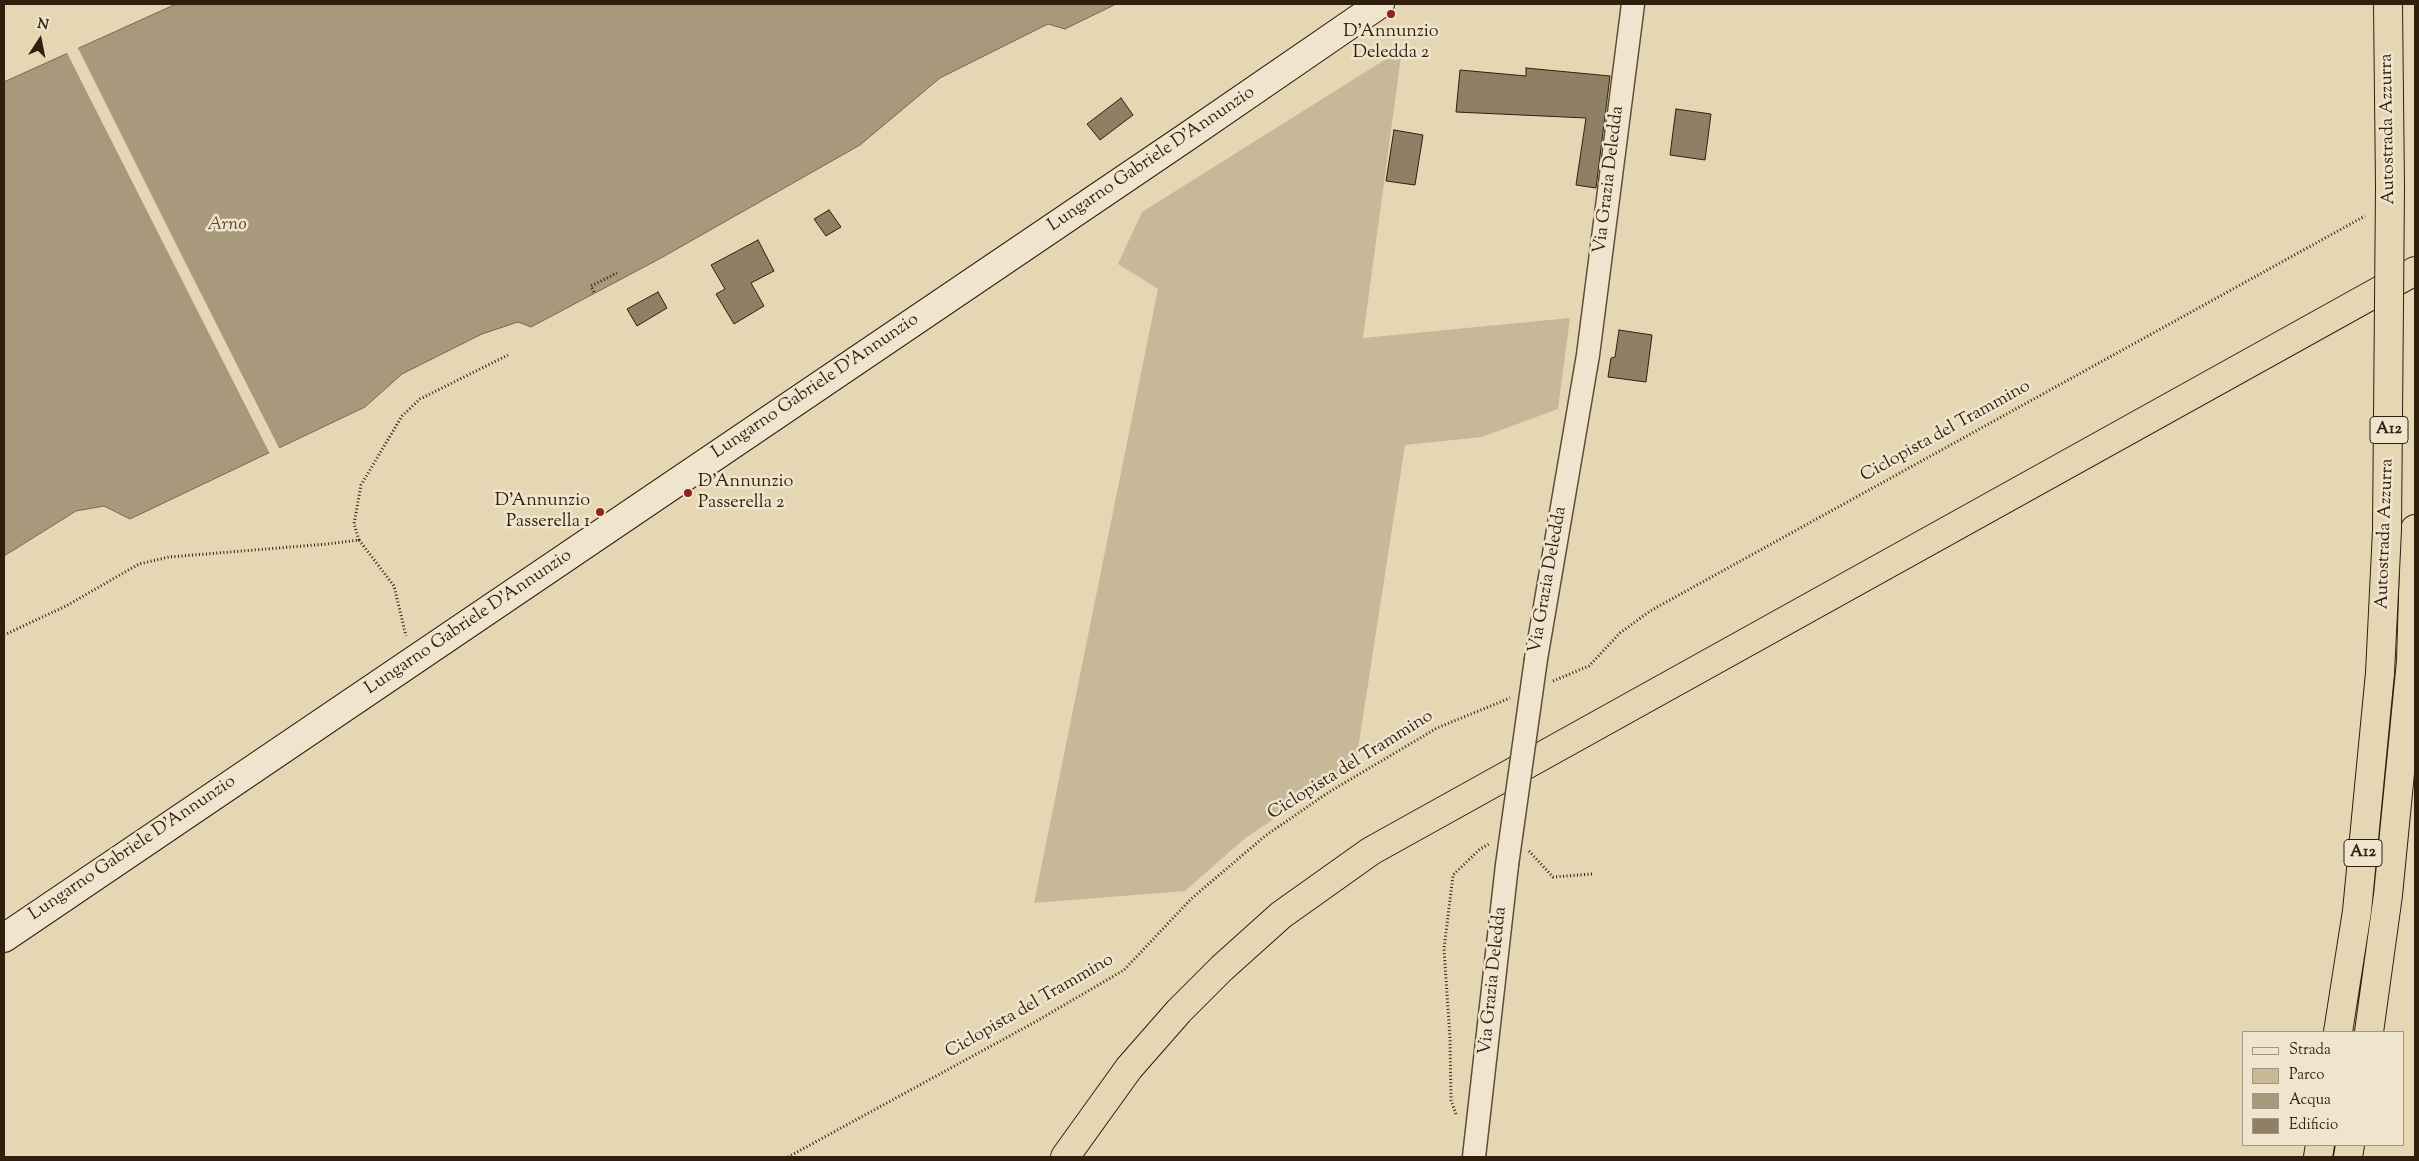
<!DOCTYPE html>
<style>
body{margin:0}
#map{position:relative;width:2419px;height:1161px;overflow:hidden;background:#e6d7b4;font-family:"Sorts Mill Goudy",serif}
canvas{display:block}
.frame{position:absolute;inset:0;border:5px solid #311f0e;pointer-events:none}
.legend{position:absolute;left:2242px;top:1031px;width:162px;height:115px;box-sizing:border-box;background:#efe5ce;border:1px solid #a39681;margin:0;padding:6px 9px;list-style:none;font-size:15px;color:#311f0e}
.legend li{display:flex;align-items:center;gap:10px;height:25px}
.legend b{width:25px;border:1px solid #a39681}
.north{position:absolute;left:15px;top:15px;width:50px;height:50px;-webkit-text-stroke:4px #efe5ce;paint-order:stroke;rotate:11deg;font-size:14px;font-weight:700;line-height:20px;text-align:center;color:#311f0e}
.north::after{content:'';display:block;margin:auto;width:18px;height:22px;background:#311f0e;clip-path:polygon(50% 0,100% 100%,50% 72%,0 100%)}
</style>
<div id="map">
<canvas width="2419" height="1161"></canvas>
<div class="frame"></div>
<ul class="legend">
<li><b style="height:6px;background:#efe5ce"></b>Strada</li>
<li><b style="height:14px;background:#c7b898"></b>Parco</li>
<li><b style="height:14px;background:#a8987c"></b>Acqua</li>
<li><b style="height:14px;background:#8f7f64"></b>Edificio</li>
</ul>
<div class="north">N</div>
</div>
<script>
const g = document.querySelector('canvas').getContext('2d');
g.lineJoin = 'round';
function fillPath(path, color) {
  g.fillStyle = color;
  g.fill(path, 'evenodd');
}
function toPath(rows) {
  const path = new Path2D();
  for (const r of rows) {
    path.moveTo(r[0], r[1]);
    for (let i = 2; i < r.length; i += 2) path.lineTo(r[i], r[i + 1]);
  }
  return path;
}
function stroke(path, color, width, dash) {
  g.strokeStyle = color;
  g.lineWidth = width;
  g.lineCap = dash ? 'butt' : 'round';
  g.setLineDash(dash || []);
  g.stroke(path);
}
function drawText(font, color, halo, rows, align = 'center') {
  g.font = font + ' "Sorts Mill Goudy",serif';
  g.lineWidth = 5;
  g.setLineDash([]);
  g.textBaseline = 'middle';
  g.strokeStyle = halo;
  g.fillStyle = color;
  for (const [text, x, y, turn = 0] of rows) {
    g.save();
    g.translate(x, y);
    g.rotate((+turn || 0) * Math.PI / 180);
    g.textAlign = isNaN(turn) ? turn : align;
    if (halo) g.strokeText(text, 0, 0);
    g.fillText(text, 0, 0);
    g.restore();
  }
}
const green = toPath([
 [1402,49,1363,338,1570,318,1558,409,1482,437,1405,445,1356,762,1243,840,1185,891,1034,903,1158,289,1118,264,1142,212]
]);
const water = toPath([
 [176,4,1116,4,1065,29,1048,24,940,78,860,145,661,258,531,327,518,322,482,334,402,374,365,407,130,519,104,506,76,511,4,556,4,82,176,4]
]);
const pier = toPath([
 [77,46,176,244,280,450,270,454,66,51]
]);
const building = toPath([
 [1526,68,1610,76,1596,188,1576,185,1586,118,1456,112,1460,70,1526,76,1526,68],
 [1121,98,1133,115,1100,140,1087,124,1121,98],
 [1676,109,1711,114,1705,160,1670,155,1676,109],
 [1394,130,1423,135,1415,185,1386,181,1394,130],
 [829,210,841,227,826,236,814,219,829,210],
 [758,240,774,271,751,283,764,306,734,324,716,294,725,289,711,265,758,240],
 [658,292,667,308,637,326,627,309,658,292],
 [1619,330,1652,335,1646,382,1608,377,1611,358,1615,357,1619,330]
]);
const path = toPath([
 [594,292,591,286,617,273],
 [359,540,354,524,361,485,402,416,420,399,508,355],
 [4,635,66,606,139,564,169,557,327,544,359,540,394,586,406,636],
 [1553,681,1589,666,1620,633,1650,611,2365,216],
 [1529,851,1553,877,1592,874],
 [1456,1114,1451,1100,1450,1038,1444,949,1453,875,1480,849,1489,844],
 [788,1157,1035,1022,1124,970,1191,899,1265,836,1329,792,1437,728,1510,698]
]);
const minor = toPath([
 [1536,659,1588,355,1633,4],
 [1474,1157,1507,865]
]);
const secondary = toPath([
 [4,938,1185,138,1380,4]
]);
const motorway = toPath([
 [2388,4,2390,188],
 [2338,1032,2357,911,2380,673],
 [2369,1032,2388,895,2411,661,2415,529],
 [1065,1157,1129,1068,1179,1011,1222,968,1281,915,1371,851,2415,271],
 [2318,1157,2320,1145],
 [2348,1157,2350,1145]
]);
const minorBridge = toPath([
 [1507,865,1536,659]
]);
const motorwayBridge = toPath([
 [2380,673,2387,530,2390,188]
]);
const markers = [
 [1391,14,5,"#8f2418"],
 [688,493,5,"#8f2418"],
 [600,512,5,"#8f2418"]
];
const shields = [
 [2389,430,38],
 [2363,853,38]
];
const shieldNames = [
 ["A12",2389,430],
 ["A12",2363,853]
];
const poiNames = [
 ["D'Annunzio",1391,33],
 ["Deledda 2",1391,54],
 ["D'Annunzio",698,483,"left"],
 ["Passerella 2",698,504,"left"],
 ["D'Annunzio",590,502,"right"],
 ["Passerella 1",590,523,"right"]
];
const streetNames = [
 ["Autostrada Azzurra",2389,129,-91],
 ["Lungarno Gabriele D'Annunzio",1152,160,-34],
 ["Via Grazia Deledda",1610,180,-83],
 ["Lungarno Gabriele D'Annunzio",816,387,-34],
 ["Ciclopista del Trammino",1946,432,-29],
 ["Autostrada Azzurra",2386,534,-88],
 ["Via Grazia Deledda",1549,580,-80],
 ["Lungarno Gabriele D'Annunzio",469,623,-34],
 ["Ciclopista del Trammino",1351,766,-32],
 ["Lungarno Gabriele D'Annunzio",133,849,-34],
 ["Via Grazia Deledda",1494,981,-84],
 ["Ciclopista del Trammino",1030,1007,-30]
];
const waterNames = [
 ["Arno",227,226]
];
fillPath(green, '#c7b898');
fillPath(water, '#a8987c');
stroke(water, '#786850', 1);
fillPath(pier, '#e6d7b4');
fillPath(building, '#8f7f64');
stroke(building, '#311f0e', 1);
stroke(minor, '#5e4d38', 25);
stroke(secondary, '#311f0e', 30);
stroke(motorway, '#311f0e', 30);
stroke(path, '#311f0e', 3, [1, 2.5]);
stroke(minor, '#efe5ce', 22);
stroke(secondary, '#efe5ce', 28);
stroke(motorway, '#e6d7b4', 28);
stroke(minorBridge, '#5e4d38', 25, []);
stroke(motorwayBridge, '#311f0e', 30, []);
stroke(minorBridge, '#efe5ce', 22);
stroke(motorwayBridge, '#e6d7b4', 28);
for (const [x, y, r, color] of markers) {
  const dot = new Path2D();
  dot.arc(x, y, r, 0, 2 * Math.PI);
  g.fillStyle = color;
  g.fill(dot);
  stroke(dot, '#efe5ce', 2);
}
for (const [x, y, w] of shields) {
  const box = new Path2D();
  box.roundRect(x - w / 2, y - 13.5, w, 27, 4);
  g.fillStyle = '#efe5ce';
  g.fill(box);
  stroke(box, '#311f0e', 1);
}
drawText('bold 16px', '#311f0e', null, shieldNames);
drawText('18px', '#311f0e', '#efe5ce', poiNames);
drawText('18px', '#311f0e', '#efe5ce', streetNames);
drawText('italic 19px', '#5b4934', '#efe5ce', waterNames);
</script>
